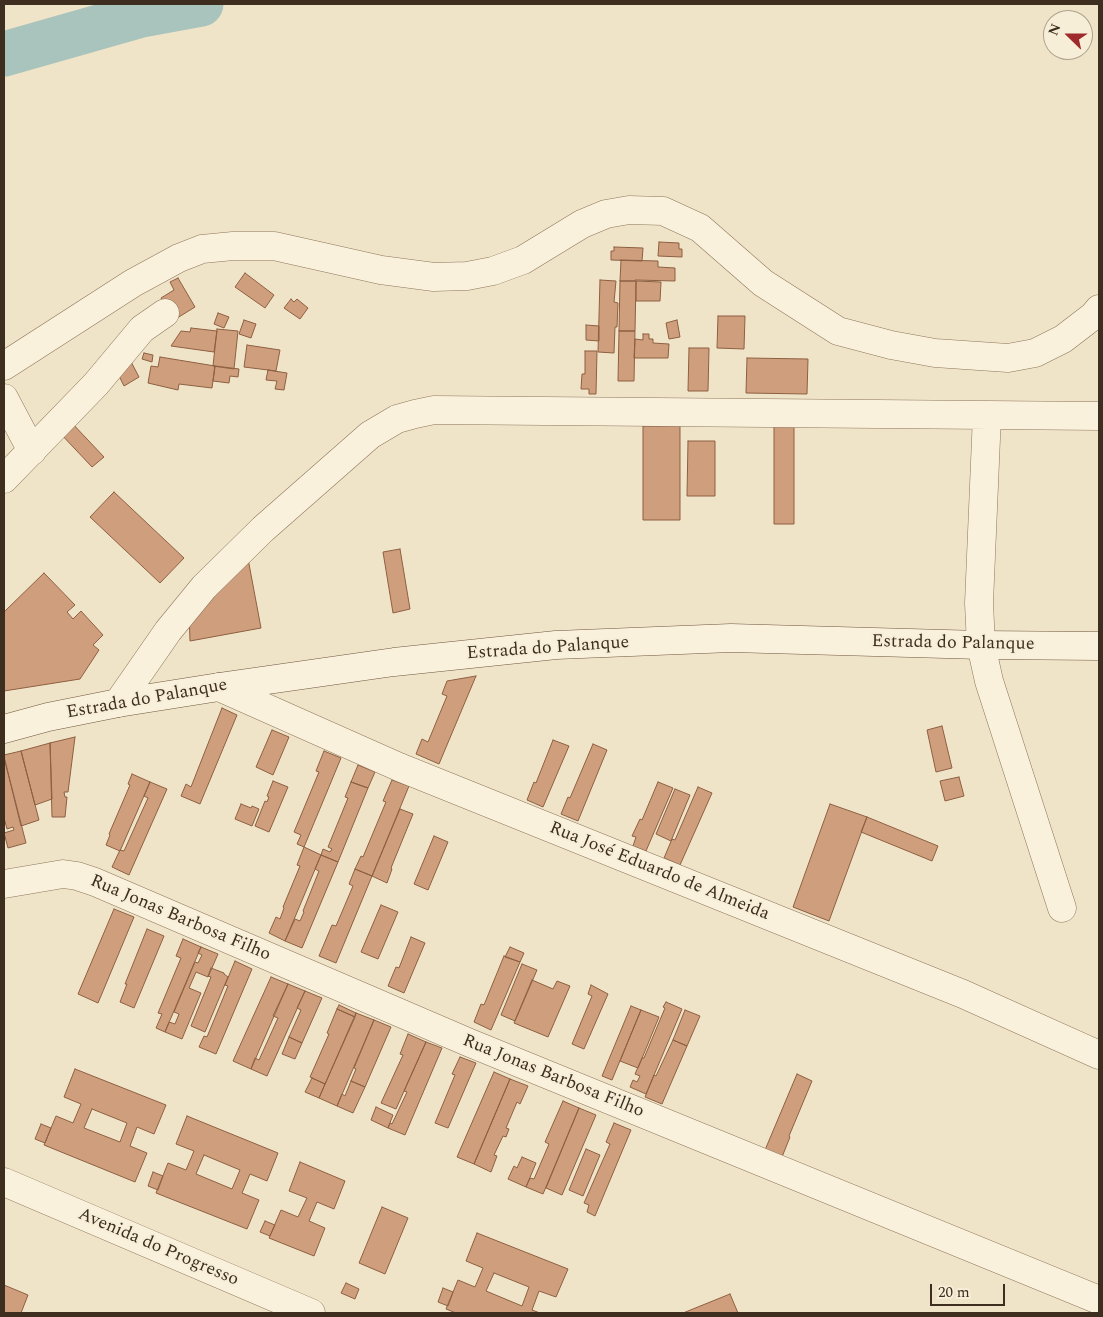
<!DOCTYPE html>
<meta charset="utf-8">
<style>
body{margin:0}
#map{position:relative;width:1103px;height:1317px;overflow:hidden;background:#f0e4c8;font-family:Spectral,serif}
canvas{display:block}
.frame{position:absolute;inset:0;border:5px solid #3d2e20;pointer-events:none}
.north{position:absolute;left:1043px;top:10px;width:50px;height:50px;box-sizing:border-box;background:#f7eed8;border:1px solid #ada18e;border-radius:50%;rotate:292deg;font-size:14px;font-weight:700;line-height:20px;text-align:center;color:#3d2e20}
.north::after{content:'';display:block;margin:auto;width:18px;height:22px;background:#9e2a2b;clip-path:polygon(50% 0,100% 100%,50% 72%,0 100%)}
.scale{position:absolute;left:930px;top:1284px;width:75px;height:22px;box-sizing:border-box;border:2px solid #3d2e20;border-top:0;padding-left:6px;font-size:15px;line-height:18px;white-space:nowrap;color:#3d2e20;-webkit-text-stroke:4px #f7eed8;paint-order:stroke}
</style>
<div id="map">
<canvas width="1103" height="1317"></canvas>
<div class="frame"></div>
<div class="north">N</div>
<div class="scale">20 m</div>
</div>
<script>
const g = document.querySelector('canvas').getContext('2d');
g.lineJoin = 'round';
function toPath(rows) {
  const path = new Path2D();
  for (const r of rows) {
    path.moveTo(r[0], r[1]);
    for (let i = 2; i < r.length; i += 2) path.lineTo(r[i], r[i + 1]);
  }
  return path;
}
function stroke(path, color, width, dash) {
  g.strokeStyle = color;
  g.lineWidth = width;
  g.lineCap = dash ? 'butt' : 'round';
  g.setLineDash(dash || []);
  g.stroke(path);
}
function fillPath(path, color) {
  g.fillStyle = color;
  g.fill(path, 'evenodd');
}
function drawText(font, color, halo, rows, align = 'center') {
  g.font = font + ' Spectral,serif';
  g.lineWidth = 4;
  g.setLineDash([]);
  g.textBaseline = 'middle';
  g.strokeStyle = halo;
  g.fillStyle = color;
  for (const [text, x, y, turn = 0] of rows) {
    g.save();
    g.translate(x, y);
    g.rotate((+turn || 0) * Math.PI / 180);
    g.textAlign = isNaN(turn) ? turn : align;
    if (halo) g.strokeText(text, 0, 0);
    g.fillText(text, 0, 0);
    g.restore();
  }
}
const river = toPath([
 [4,54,141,15,201,4]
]);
const building = toPath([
 [659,242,679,243,679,249,682,249,682,257,658,256,659,242],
 [614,247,643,248,642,261,611,260,611,251,614,251,614,247],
 [621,260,658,261,658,267,675,268,675,281,635,280,634,281,620,281,621,260],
 [245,273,274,295,265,308,235,287,245,273],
 [178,278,195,307,174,320,161,298,174,290,170,282,178,278],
 [600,280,616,281,614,302,618,303,617,327,615,327,614,353,598,352,600,280],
 [620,281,636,281,635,331,619,331,620,281],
 [636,281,661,282,660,301,636,301,636,281],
 [291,299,294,302,297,299,308,308,300,319,284,308,291,299],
 [218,313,229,317,224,328,214,324,218,313],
 [718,316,745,316,744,349,717,348,718,316],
 [244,320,256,324,251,338,239,334,244,320],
 [677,320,680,337,669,339,666,323,677,320],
 [586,325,599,326,599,341,586,340,586,325],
 [191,328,217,331,214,352,171,346,181,331,190,332,191,328],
 [217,329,238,331,234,369,213,366,217,329],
 [619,331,635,331,634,381,618,381,619,331],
 [643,334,649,334,649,339,653,339,653,343,669,344,668,358,634,358,635,339,643,340,643,334],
 [247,345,280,350,276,371,244,367,247,345],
 [689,348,709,348,708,391,688,391,689,348],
 [585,351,597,351,596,394,589,394,589,389,581,389,582,374,585,374,585,351],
 [144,353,153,355,152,362,142,359,144,353],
 [128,356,139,377,124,386,115,368,128,356],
 [160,357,215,366,212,388,179,384,178,390,148,383,151,366,158,367,160,357],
 [747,358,808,359,807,394,746,393,747,358],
 [215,366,239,369,238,377,230,376,229,383,213,381,215,366],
 [268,370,287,373,284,390,275,389,277,381,266,380,268,370],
 [70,421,104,457,92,467,59,432,70,421],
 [774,425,794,425,794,524,774,524,774,425],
 [643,426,680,426,680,520,643,520,643,426],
 [688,441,715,441,715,496,687,496,688,441],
 [114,492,184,558,160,583,90,517,114,492],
 [246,548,261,628,190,641,189,612,246,548],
 [400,549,410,609,393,613,383,552,400,549],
 [44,573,75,605,67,612,73,619,81,611,103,635,93,645,99,650,80,679,4,691,4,612,44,573],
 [476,676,439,764,416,754,422,739,428,742,447,696,442,694,447,681,476,676],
 [222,708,237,715,200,804,181,796,186,784,191,787,222,708],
 [942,726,952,768,936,772,927,730,942,726],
 [272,730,289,737,273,775,256,767,272,730],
 [75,737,68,792,64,792,65,797,67,797,65,817,52,817,50,743,75,737],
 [553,740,569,746,543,807,527,800,534,782,536,783,553,740],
 [50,743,52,799,35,805,21,751,50,743],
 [593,744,607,750,578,821,561,814,568,797,570,798,593,744],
 [21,751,39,820,21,826,4,757,4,755,21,751],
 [324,751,341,758,304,847,297,844,301,835,294,832,319,772,316,771,324,751],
 [4,757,26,843,8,848,4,833,14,830,13,827,7,829,4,818,4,757],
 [358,765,375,772,368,788,351,782,358,765],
 [132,774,150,782,120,851,106,845,110,835,109,834,130,785,128,784,132,774],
 [959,777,964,796,945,801,940,781,959,777],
 [392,780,409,786,372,876,355,869,361,856,363,857,386,802,383,801,392,780],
 [273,781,288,787,269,832,255,826,265,801,267,802,269,797,267,796,273,781],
 [150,782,167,789,129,875,112,867,120,850,124,851,148,798,144,796,150,782],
 [351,782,368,788,338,862,321,855,323,849,330,852,332,849,328,847,348,798,345,797,351,782],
 [658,782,673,788,646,851,633,846,636,837,632,836,640,819,642,820,658,782],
 [698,787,712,793,680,865,664,858,672,839,675,840,698,787],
 [675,789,690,795,671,841,656,834,675,789],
 [241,804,251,808,252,806,259,809,252,826,235,819,241,804],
 [830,804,867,817,829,921,793,907,830,804],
 [400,809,413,814,391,868,392,869,387,883,372,876,400,809],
 [867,817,938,846,932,861,861,832,867,817],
 [434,836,448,842,428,890,414,884,434,836],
 [304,847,321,855,285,941,269,933,276,917,280,919,284,908,283,907,300,866,297,865,304,847],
 [321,855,338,862,302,948,285,941,295,919,300,921,304,912,303,911,319,871,315,869,321,855],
 [355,869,372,876,336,963,319,956,332,925,336,926,353,886,349,884,355,869],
 [381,905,398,912,378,959,361,952,381,905],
 [114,909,134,917,98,1003,78,994,114,909],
 [147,929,164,936,134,1008,120,1002,127,984,125,984,147,929],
 [411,937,425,943,404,993,388,986,396,967,399,968,411,937],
 [183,939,201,947,165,1032,156,1028,162,1014,158,1013,181,958,176,956,183,939],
 [201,947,218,954,208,977,196,972,189,988,201,993,182,1039,165,1032,169,1022,175,1024,179,1014,174,1012,195,962,198,963,202,955,198,953,201,947],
 [510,947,524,953,520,962,505,957,510,947],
 [504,956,520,962,491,1030,474,1022,481,1004,484,1005,504,956],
 [235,961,252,969,216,1054,199,1047,204,1036,207,1037,228,986,225,985,235,961],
 [522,964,537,970,515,1021,501,1015,522,964],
 [211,968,224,973,224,974,228,977,205,1032,191,1026,211,977,208,976,211,968],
 [271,977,288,984,251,1069,233,1061,271,977],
 [532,980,553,989,557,981,570,986,548,1037,514,1023,532,980],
 [288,984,305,991,267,1076,251,1069,255,1058,259,1060,278,1018,273,1016,288,984],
 [591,985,608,994,584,1049,572,1044,592,996,588,994,591,985],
 [305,991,322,998,302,1043,289,1037,301,1010,297,1008,305,991],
 [666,1002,682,1009,646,1094,630,1087,633,1080,637,1082,640,1076,635,1074,642,1058,644,1058,665,1008,663,1007,666,1002],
 [339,1005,356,1013,355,1017,337,1009,339,1005],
 [631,1006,641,1010,612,1080,602,1076,631,1006],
 [337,1009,355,1017,325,1084,310,1077,329,1034,327,1033,337,1009],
 [641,1010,659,1017,638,1068,620,1061,641,1010],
 [685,1010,700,1016,687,1046,673,1040,685,1010],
 [356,1013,374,1020,337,1106,319,1098,356,1013],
 [374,1020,391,1027,365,1087,351,1081,356,1069,354,1068,374,1020],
 [408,1034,426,1042,396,1109,381,1103,403,1055,400,1054,408,1034],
 [289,1037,302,1043,295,1059,282,1054,289,1037],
 [673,1040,687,1046,662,1104,645,1097,654,1075,656,1076,673,1040],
 [426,1042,442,1048,405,1135,388,1128,390,1123,392,1124,407,1092,404,1091,426,1042],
 [460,1057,476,1063,448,1128,435,1123,455,1075,452,1074,460,1057],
 [75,1069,166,1105,154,1134,137,1127,130,1146,147,1153,135,1182,44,1145,56,1116,73,1123,81,1104,64,1097,75,1069],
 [92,1109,127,1123,120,1142,84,1128,92,1109],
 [494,1072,510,1079,474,1164,457,1157,494,1072],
 [797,1074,812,1081,789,1136,790,1137,782,1157,765,1150,797,1074],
 [312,1078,325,1084,319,1098,305,1092,312,1078],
 [510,1079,528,1086,520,1104,517,1102,506,1128,509,1129,506,1137,503,1136,494,1155,497,1156,491,1172,474,1164,510,1079],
 [351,1081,365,1087,353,1113,337,1106,342,1094,345,1096,351,1081],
 [563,1101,579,1108,543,1194,526,1187,530,1178,534,1179,549,1144,545,1142,563,1101],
 [376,1107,393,1115,388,1128,371,1120,376,1107],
 [579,1108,596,1115,562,1195,546,1188,579,1108],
 [187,1116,278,1153,267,1181,250,1174,242,1193,259,1200,247,1229,156,1193,168,1163,186,1170,194,1151,176,1144,187,1116],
 [204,1155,240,1170,232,1189,196,1174,204,1155],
 [614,1123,631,1130,595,1216,587,1212,589,1205,584,1203,610,1144,606,1142,614,1123],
 [41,1124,51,1128,45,1143,35,1139,41,1124],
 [586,1149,600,1155,583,1196,569,1190,586,1149],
 [522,1157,536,1163,526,1187,508,1179,514,1166,517,1168,522,1157],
 [300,1162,345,1181,334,1209,317,1202,309,1221,325,1228,314,1256,269,1238,281,1210,298,1217,307,1198,289,1191,300,1162],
 [153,1172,163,1176,158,1190,148,1186,153,1172],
 [382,1207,408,1218,385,1274,359,1263,382,1207],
 [265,1221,275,1225,270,1236,260,1232,265,1221],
 [477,1233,568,1269,556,1297,539,1291,532,1310,540,1313,456,1313,446,1309,458,1280,475,1287,483,1268,466,1261,477,1233],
 [494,1273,529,1287,522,1306,486,1291,494,1273],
 [346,1283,359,1289,355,1299,341,1293,346,1283],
 [4,1285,28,1295,21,1313,4,1313,4,1285],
 [443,1288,453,1292,448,1306,438,1302,443,1288],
 [730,1294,738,1313,683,1313,730,1294]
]);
const street = toPath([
 [4,366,133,283,179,258,202,249,233,246,274,246,381,270,434,277,467,276,493,271,523,260,582,224,606,214,629,210,663,211,700,228,763,283,838,331,891,345,935,353,1008,358,1035,353,1063,339,1093,316,1099,309],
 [4,398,32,451],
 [987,415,979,603,981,645,989,681,1062,908],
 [4,479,96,384,142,329,165,313],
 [219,687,399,767,963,994,1099,1055],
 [118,703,168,631,204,587,263,529,370,435,397,419,415,414,434,410,1099,416],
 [4,884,63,874,77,876,95,882,470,1043,1099,1300],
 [4,1182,311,1313]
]);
const secondary = toPath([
 [4,729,48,717,118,703,219,687,394,662,556,645,731,638,981,645,1099,646]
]);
const streetNames = [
 ["Estrada do Palanque",953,644,1],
 ["Estrada do Palanque",548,649,-4],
 ["Estrada do Palanque",147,700,-10],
 ["Rua José Eduardo de Almeida",659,872,22],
 ["Rua Jonas Barbosa Filho",180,919,23],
 ["Rua Jonas Barbosa Filho",553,1077,22],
 ["Avenida do Progresso",158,1248,23]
];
stroke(river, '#a9c4bc', 45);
fillPath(building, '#cf9f7d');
stroke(building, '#8d5f41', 1);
stroke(street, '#8d765c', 29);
stroke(secondary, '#6f573f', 29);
stroke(street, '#faf1dc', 28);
stroke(secondary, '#faf1dc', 28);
drawText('18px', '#3d2e20', '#f7eed8', streetNames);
</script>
